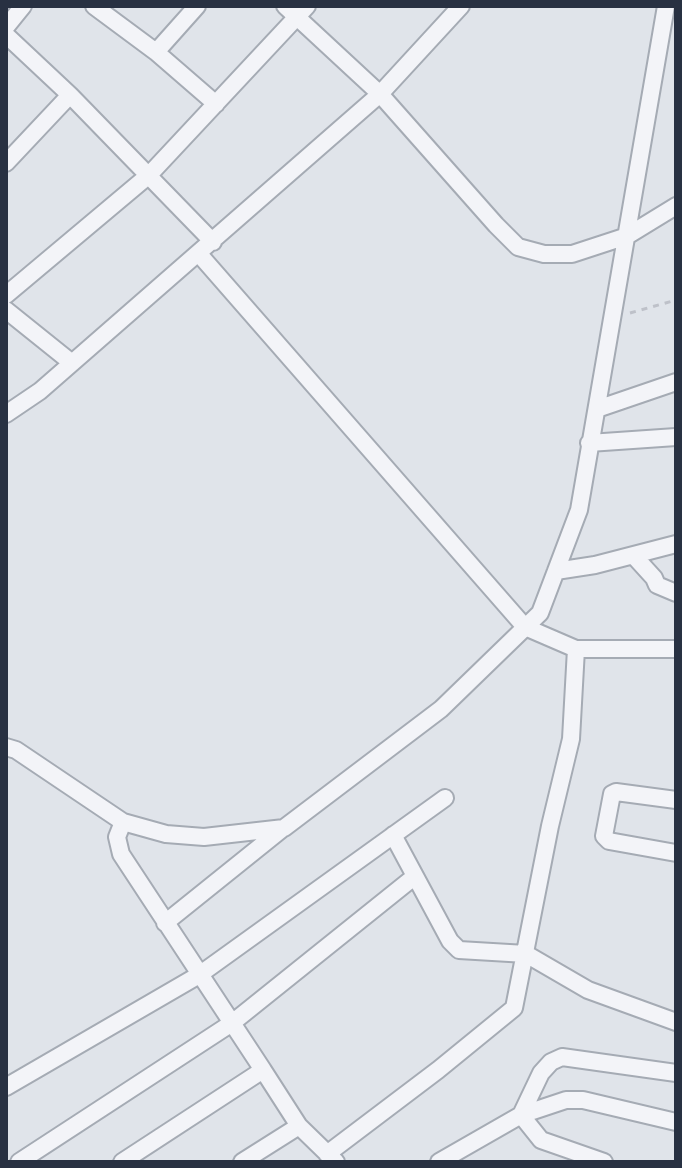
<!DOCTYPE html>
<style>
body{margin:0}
#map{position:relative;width:682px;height:1168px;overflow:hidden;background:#e0e4ea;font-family:"Archivo Narrow",sans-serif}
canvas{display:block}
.frame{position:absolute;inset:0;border:8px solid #283142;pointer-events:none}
</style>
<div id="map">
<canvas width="682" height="1168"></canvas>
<div class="frame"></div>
</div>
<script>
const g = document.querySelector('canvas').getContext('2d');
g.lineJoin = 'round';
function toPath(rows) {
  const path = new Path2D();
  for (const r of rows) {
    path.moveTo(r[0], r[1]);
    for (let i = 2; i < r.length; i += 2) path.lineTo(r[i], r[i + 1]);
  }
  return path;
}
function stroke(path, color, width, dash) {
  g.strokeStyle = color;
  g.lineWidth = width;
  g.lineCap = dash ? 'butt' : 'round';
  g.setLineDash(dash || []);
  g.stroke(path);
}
const path = toPath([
 [630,313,676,300]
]);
const minor = toPath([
 [94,6,156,52,216,104],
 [285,6,380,94,496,225,518,247,544,254,572,254,627,236,676,206],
 [6,27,23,6],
 [6,35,70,95,213,242],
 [156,52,197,6],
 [6,163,70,95],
 [199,254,525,627,576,649,676,649],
 [6,295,149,175,307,6],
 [6,310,72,363],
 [597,409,676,382],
 [6,414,40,391,380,94,461,6],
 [589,443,676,437],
 [634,556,654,578,657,585,676,593],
 [556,571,595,565,676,544],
 [6,747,16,750,123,822,166,834,204,837,284,828,441,709,540,613,579,510,666,6],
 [676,800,616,792,612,794,604,836,609,841,676,853],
 [393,835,450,941,459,950,526,954,588,990,676,1022],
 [165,923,282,829],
 [6,1087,199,975,445,798],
 [299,1126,336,1162],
 [327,1154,438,1070,514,1008,550,826,571,739,576,649],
 [19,1162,232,1023,414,877],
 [122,1162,263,1070,121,854,117,837,123,822],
 [242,1162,299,1126,263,1070],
 [439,1162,521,1115,566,1100,583,1100,676,1122],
 [604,1162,541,1140,521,1115,541,1073,551,1062,562,1057,676,1073]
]);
stroke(minor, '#a5abb4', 20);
stroke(path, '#bec1c9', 3, [6, 6]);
stroke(minor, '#f3f4f8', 16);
</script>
